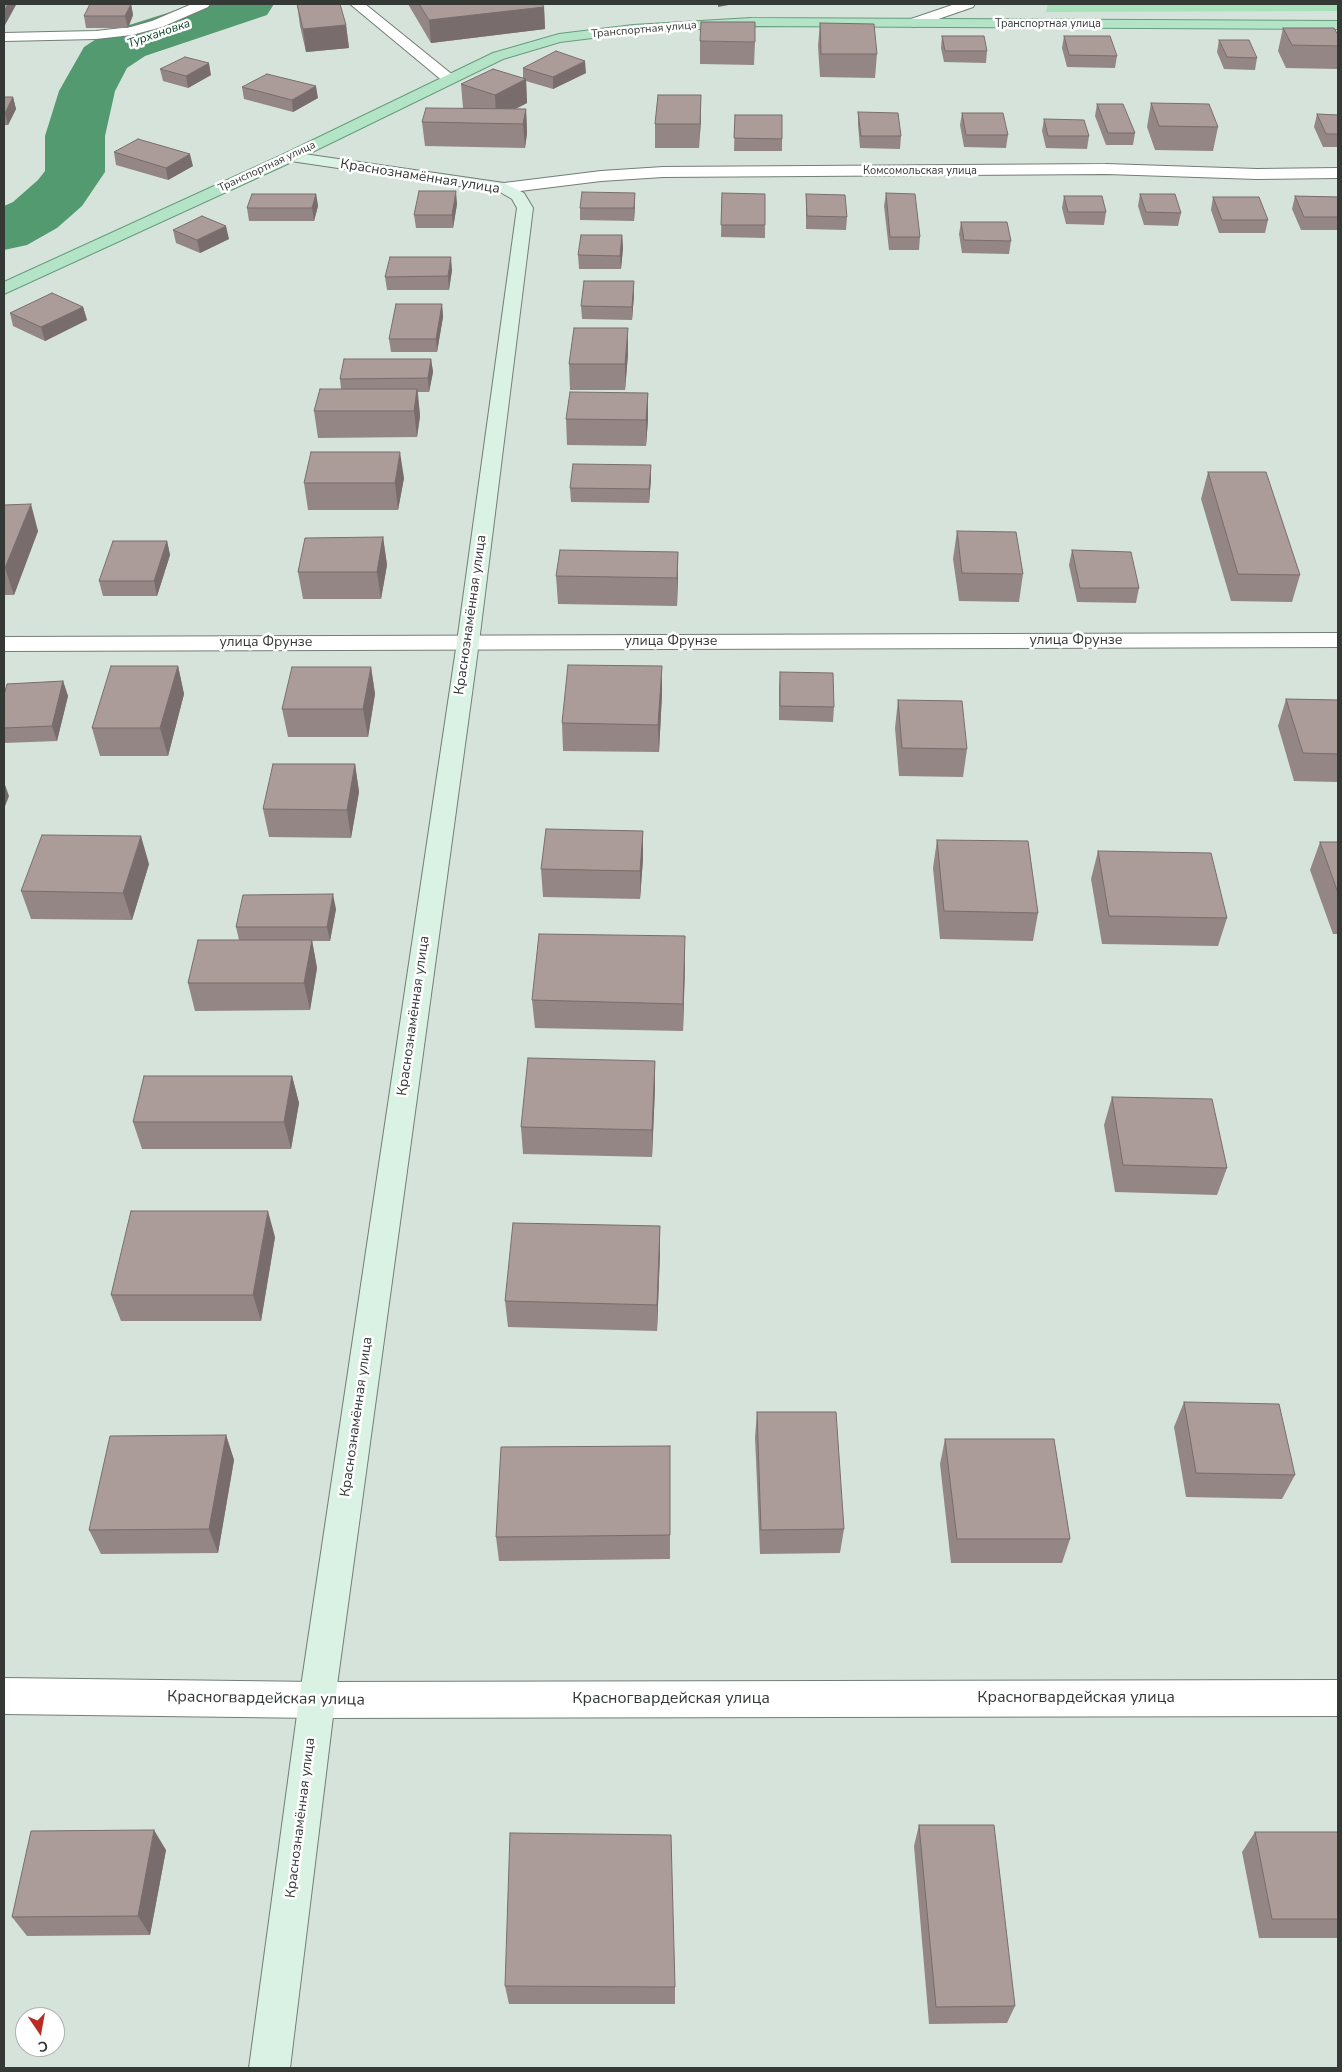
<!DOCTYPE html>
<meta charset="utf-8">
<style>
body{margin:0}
#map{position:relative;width:1342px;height:2072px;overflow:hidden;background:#d6e3da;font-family:"Nunito Sans",sans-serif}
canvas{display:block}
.frame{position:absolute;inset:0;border:5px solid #343936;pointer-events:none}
.north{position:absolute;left:15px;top:2007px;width:50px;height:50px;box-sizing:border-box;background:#fff;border:1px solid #aeb0af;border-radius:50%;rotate:168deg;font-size:14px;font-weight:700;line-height:20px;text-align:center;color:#343936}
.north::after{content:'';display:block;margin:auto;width:18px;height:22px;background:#ba2c23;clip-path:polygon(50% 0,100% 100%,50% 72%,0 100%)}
</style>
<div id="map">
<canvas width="1342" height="2072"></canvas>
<div class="frame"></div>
<div class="north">С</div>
</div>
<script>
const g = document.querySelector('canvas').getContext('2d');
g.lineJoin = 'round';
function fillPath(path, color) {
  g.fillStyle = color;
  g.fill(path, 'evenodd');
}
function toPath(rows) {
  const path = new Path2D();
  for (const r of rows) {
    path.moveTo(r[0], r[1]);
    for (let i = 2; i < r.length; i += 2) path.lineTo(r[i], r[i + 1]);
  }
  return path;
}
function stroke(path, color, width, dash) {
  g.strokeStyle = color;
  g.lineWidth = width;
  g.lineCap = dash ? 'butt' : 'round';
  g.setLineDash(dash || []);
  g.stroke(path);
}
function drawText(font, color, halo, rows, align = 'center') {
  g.font = font + ' "Nunito Sans",sans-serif';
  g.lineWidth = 5;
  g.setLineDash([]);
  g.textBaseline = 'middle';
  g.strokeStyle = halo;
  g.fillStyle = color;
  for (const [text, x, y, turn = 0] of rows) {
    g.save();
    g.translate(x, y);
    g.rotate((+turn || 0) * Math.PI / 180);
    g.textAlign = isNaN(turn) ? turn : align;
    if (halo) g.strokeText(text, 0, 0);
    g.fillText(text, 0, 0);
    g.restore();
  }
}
const green = toPath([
 [1048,4,1338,4,1338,11,1046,12]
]);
const river = toPath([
 [196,4,274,4,267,15,145,56,127,68,115,91,105,136,105,172,82,206,57,228,27,245,4,250,4,206,13,202,38,180,45,171,45,136,59,91,84,47,107,32,196,4]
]);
const street = toPath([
 [192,4,210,4,208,7,162,27,132,35,96,39,4,41,4,33,96,31,131,27,152,21,192,4],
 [350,4,365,4,454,76,456,79,454,82,444,82,350,4],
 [955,4,975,4,973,7,918,26,913,27,906,23,908,20,955,4],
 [1106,164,1257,169,1338,168,1338,178,1257,179,1106,174,663,177,601,181,504,193,496,188,504,183,601,171,663,167,1106,164],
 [1338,633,1338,647,4,651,4,637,1338,633],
 [4,1678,317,1682,1338,1680,1338,1716,317,1718,4,1714,4,1678]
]);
const secondary = toPath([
 [290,152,504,183,524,193,533,208,479,642,335,1700,290,2068,249,2068,299,1700,457,642,517,208,512,199,500,192,284,160,282,157,284,154,290,152]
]);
const primary = toPath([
 [751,18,1338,21,1338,29,751,26,633,33,560,42,503,59,296,160,4,294,4,282,284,154,493,53,559,34,633,25,751,18]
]);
const wall = toPath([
 [131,4,133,15,128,28,86,28,84,16],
 [297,4,346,25,349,48,306,52,300,26],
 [408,4,542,4,544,7,545,29,431,43],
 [820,23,877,54,875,78,820,77,818,46],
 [1283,28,1338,35,1338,69,1286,68,1278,51],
 [942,36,987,51,986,63,944,62,941,48],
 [1064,36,1117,56,1115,68,1067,67,1062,48],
 [1219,40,1257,58,1255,70,1224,69,1217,52],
 [700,41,755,42,754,65,700,64],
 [523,68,586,73,553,89,526,81,527,103,516,109,526,109,527,133,525,148,425,146,422,122,463,108,461,84,523,78],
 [160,69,211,75,188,88,163,81],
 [242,87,318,98,293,112,244,99],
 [4,97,13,97,16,109,8,125,4,125],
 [1151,103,1218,127,1213,151,1155,150,1147,127],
 [1097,104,1135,133,1133,145,1106,145,1095,116],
 [858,112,901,136,900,149,860,148,858,125],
 [962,113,1008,135,1006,148,964,147,960,125],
 [1317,114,1338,115,1338,147,1323,147,1314,127],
 [735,115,782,139,782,151,734,151],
 [701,119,699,148,655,148,655,124],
 [1044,119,1089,136,1087,149,1046,148,1042,131],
 [114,152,193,166,168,180,116,165],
 [722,193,765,225,765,238,721,237],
 [886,193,920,237,919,250,889,250,884,206],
 [316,194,318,206,314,221,249,221,247,208],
 [806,194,847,217,846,230,806,229],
 [1140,194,1181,213,1178,226,1144,225,1138,206],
 [1064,196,1106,212,1104,225,1066,224,1062,208],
 [1295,196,1338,197,1338,230,1301,230,1292,209],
 [1213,197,1268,220,1265,233,1219,233,1211,210],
 [457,204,453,228,416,228,414,215],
 [635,205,634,221,580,220,580,208],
 [961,222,1011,241,1009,254,962,253,959,234],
 [173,230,229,239,200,253,176,243],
 [622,235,623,248,621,269,579,269,578,255],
 [452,270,449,290,387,290,385,277],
 [634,295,632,320,582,319,581,306],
 [442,304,443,317,437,352,391,352,389,339],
 [83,307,87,320,45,341,13,326,10,313],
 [628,354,625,390,570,390,569,364],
 [431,359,433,372,429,392,418,392,420,416,417,437,318,438,314,411,341,389,340,379],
 [648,393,648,419,646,446,567,445,566,419],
 [1208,472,1300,575,1292,602,1231,601,1201,499],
 [404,478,398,510,308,510,304,483],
 [651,479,649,503,571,502,570,488],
 [4,505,38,531,14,595,4,595],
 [957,531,1023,574,1019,602,959,601,953,559],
 [383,537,387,565,381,599,303,599,298,572],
 [167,541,170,555,157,596,103,596,99,581],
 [1072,550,1139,588,1136,603,1077,602,1069,565],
 [678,552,677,606,558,604,556,576],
 [178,666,184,694,168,756,100,756,92,728],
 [371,667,375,694,368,737,288,737,282,709],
 [780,672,834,707,833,722,779,720,779,687],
 [63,681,68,696,57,741,4,743,4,695],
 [662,694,659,752,563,751,562,723],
 [1286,699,1338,700,1338,782,1294,781,1278,726],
 [898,700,967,749,963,777,899,776,895,728],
 [355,764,359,792,351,838,269,837,263,809],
 [643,831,643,859,640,899,543,897,541,869],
 [937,840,1038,913,1033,941,940,939,933,868],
 [1320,842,1338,842,1338,934,1333,934,1310,870],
 [1098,851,1227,918,1218,946,1102,944,1091,879],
 [149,864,132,920,31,919,21,891],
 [336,909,330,941,312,941,317,968,310,1010,195,1011,188,983,239,940,236,927],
 [685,964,683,1031,535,1028,532,1000],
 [655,1061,655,1088,652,1157,523,1154,521,1127],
 [292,1076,299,1103,291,1149,142,1149,133,1122],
 [1112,1097,1227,1168,1217,1195,1115,1192,1104,1125],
 [660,1226,660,1253,657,1331,508,1327,505,1301],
 [275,1237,261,1321,121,1321,111,1295],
 [1184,1402,1295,1475,1282,1499,1186,1497,1174,1427],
 [757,1412,844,1529,840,1553,760,1554,755,1437],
 [226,1435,234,1460,218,1553,101,1554,89,1530],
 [945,1439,1070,1539,1062,1563,951,1563,940,1464],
 [670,1446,670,1559,499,1561,496,1537],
 [919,1825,1015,2006,1007,2023,929,2024,914,1846],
 [1255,1832,1338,1832,1338,1938,1259,1938,1242,1852],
 [166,1850,150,1935,27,1936,12,1917],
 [505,1986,675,1987,675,2004,509,2004]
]);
const shadedWall = toPath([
 [8,4,16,4,16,5,4,27,4,11],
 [131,4,133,15,128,28,125,16],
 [718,4,734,4,718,7],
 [544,7,545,29,431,43,429,20],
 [346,25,349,48,306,52,303,29],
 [585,61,586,73,553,89,553,77],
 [209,63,211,75,188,88,186,76],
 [526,79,527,103,496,118,495,95],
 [316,86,318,98,293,112,292,100],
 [701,95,701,119,699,148,700,124],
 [13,97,16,109,8,125,5,113],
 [526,109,527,133,525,148,523,124],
 [190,154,193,166,168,180,166,168],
 [456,191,457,204,453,228,452,215],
 [635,193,635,205,634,221,634,208],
 [316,194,318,206,314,221,312,208],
 [226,226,229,239,200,253,197,240],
 [622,235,623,248,621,269,620,256],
 [451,257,452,270,449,290,448,276],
 [634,281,634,295,632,320,632,307],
 [442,304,443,317,437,352,436,339],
 [83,307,87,320,45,341,41,327],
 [628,328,628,354,625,390,625,364],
 [431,359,433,372,429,392,428,378],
 [417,389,420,416,417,437,414,411],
 [648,393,648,419,646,446,646,420],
 [400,452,404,478,398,510,395,483],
 [651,465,651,479,649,503,649,489],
 [31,504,38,531,14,595,5,568],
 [383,537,387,565,381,599,377,572],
 [167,541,170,555,157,596,154,581],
 [678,552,678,579,677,606,677,578],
 [178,666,184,694,168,756,160,728],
 [662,666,662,694,659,752,658,725],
 [371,667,375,694,368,737,363,709],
 [63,681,68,696,57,741,52,726],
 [355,764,359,792,351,838,347,810],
 [4,782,9,796,4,809],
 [643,831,643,859,640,899,640,871],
 [141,836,149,864,132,920,123,893],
 [333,894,336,909,330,941,327,927],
 [685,936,685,964,683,1031,683,1004],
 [312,940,317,968,310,1010,304,983],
 [655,1061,655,1088,652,1157,652,1130],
 [292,1076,299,1103,291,1149,284,1122],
 [268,1211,275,1237,261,1321,253,1295],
 [660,1226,660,1253,657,1331,657,1305],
 [226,1435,234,1460,218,1553,209,1529],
 [154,1830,166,1850,150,1935,138,1916]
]);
const building = toPath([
 [4,4,8,4,4,11,4,4],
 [90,4,131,4,125,16,84,16,90,4],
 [297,4,340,4,346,25,303,29,297,4],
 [419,4,542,4,544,7,429,20,419,4],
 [701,22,755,22,755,42,700,41,701,22],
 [820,23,874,24,877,54,821,54,820,23],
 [1283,28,1334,28,1338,35,1338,46,1292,45,1283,28],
 [942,36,984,36,987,51,945,51,942,36],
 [1064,36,1110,36,1117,56,1069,55,1064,36],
 [1219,40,1249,40,1257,58,1227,57,1219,40],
 [556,51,585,61,553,77,523,68,556,51],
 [185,57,209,63,186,76,160,69,185,57],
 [493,69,526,79,495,95,461,84,493,69],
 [267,74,316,86,292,100,242,87,267,74],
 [658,95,701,95,700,124,655,124,658,95],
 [4,97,13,97,5,113,4,113,4,97],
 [1151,103,1209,104,1218,127,1159,126,1151,103],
 [1097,104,1123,104,1135,133,1108,133,1097,104],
 [426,108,526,109,523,124,422,122,426,108],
 [858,112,898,113,901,136,861,136,858,112],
 [962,113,1003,113,1008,135,966,135,962,113],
 [1317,114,1338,115,1338,134,1326,134,1317,114],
 [735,115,782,115,782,139,734,138,735,115],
 [1044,119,1084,120,1089,136,1048,136,1044,119],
 [138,139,190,154,166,168,114,152,138,139],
 [419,191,456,191,452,215,414,215,419,191],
 [582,192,635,193,634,208,580,208,582,192],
 [722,193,765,194,765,225,721,225,722,193],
 [886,193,915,194,920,237,890,237,886,193],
 [252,194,316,194,312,208,247,208,252,194],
 [806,194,845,195,847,217,807,216,806,194],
 [1140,194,1175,194,1181,213,1146,212,1140,194],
 [1064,196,1102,196,1106,212,1068,212,1064,196],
 [1295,196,1338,197,1338,217,1304,217,1295,196],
 [1213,197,1259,197,1268,220,1222,220,1213,197],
 [202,216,226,226,197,240,173,230,202,216],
 [961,222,1007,222,1011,241,964,240,961,222],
 [581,235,622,235,620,256,578,255,581,235],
 [390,257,451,257,448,276,385,277,390,257],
 [584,281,634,281,632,307,581,306,584,281],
 [52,293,83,307,41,327,10,313,52,293],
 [396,304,442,304,436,339,389,339,396,304],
 [574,328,628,328,625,364,569,364,574,328],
 [344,359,431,359,428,378,340,379,344,359],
 [320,389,417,389,414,411,314,411,320,389],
 [570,392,648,393,646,420,566,419,570,392],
 [311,452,400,452,395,483,304,483,311,452],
 [573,464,651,465,649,489,570,488,573,464],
 [1208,472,1266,472,1300,575,1238,574,1208,472],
 [31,504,5,568,4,568,4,505,31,504],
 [957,531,1016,532,1023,574,962,573,957,531],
 [383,537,377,572,298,572,305,538,383,537],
 [113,541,167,541,154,581,99,581,113,541],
 [560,550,678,552,677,578,556,576,560,550],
 [1072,550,1131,552,1139,588,1080,588,1072,550],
 [568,665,662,666,658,725,562,723,568,665],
 [111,666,178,666,160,728,92,728,111,666],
 [292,667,371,667,363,709,282,709,292,667],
 [780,672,833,673,834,707,780,706,780,672],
 [63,681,52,726,4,728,4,695,7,684,63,681],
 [1286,699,1338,700,1338,754,1303,753,1286,699],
 [898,700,962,701,967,749,902,748,898,700],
 [273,764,355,764,347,810,263,809,273,764],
 [546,829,643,831,640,871,541,869,546,829],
 [42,835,141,836,123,893,21,891,42,835],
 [937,840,1028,841,1038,913,944,911,937,840],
 [1320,842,1338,842,1338,893,1320,842],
 [1098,851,1211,853,1227,918,1109,916,1098,851],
 [333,894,327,927,236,927,243,895,333,894],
 [539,934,685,936,683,1004,532,1000,539,934],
 [198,940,312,940,304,983,188,983,198,940],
 [528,1058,655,1061,652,1130,521,1127,528,1058],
 [144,1076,292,1076,284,1122,133,1122,144,1076],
 [1112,1097,1212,1099,1227,1168,1123,1165,1112,1097],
 [131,1211,268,1211,253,1295,111,1295,131,1211],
 [513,1223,660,1226,657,1305,505,1301,513,1223],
 [1184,1402,1279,1404,1295,1475,1196,1473,1184,1402],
 [757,1412,836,1412,844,1529,761,1530,757,1412],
 [226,1435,209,1529,89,1530,110,1436,226,1435],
 [945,1439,1054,1439,1070,1539,957,1539,945,1439],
 [670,1446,670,1535,496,1537,501,1447,670,1446],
 [919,1825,994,1825,1015,2006,936,2007,919,1825],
 [154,1830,138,1916,12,1917,31,1831,154,1830],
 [1255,1832,1338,1832,1338,1919,1272,1919,1255,1832],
 [510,1833,671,1835,675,1987,505,1986,510,1833]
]);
const farStreetnames = [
 ["Транспортная улица",1048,24],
 ["Транспортная улица",644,30,-5],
 ["Транспортная улица",267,167,-25],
 ["Комсомольская улица",920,171]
];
const farWaternames = [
 ["Турхановка",159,34,-19]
];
const streetNames = [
 ["Краснознамённая улица",420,177,9],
 ["Краснознамённая улица",471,615,-82],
 ["улица Фрунзе",1076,641],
 ["улица Фрунзе",671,642],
 ["улица Фрунзе",266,643],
 ["Краснознамённая улица",414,1016,-82],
 ["Краснознамённая улица",357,1417,-82],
 ["Краснознамённая улица",301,1818,-83]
];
const nearStreetnames = [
 ["Красногвардейская улица",1076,1698],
 ["Красногвардейская улица",266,1699,1],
 ["Красногвардейская улица",671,1699]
];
fillPath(green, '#a8e0bc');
fillPath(river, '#539a70');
stroke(street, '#737e76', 2);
stroke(secondary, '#737e76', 2);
stroke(primary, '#679c7c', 2);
fillPath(street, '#fff');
fillPath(secondary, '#daf2e3');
fillPath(primary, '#b4e4c7');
fillPath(wall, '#938684');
fillPath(shadedWall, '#786d6c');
fillPath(building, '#ab9c9a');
stroke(building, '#786d6c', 1);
drawText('11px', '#343936', '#fff', farStreetnames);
drawText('italic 12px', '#023e22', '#fff', farWaternames);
drawText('14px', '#343936', '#fff', streetNames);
drawText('16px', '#343936', '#fff', nearStreetnames);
</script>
